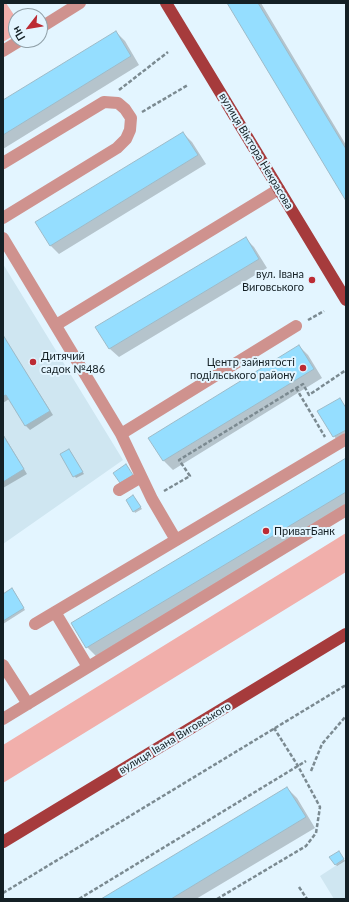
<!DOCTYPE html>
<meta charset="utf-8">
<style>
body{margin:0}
#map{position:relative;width:349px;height:902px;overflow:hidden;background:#e3f5ff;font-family:Lato,sans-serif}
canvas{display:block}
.frame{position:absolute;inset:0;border:4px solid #142025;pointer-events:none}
.north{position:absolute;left:8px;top:8px;width:40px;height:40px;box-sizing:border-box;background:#e3f5ff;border:1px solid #90a0a8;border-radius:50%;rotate:239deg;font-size:11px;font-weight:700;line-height:16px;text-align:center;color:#142025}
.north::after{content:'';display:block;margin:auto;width:14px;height:18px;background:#bc2b34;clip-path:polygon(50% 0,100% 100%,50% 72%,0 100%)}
</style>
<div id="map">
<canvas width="349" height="902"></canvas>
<div class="frame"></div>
<div class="north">Пн</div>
</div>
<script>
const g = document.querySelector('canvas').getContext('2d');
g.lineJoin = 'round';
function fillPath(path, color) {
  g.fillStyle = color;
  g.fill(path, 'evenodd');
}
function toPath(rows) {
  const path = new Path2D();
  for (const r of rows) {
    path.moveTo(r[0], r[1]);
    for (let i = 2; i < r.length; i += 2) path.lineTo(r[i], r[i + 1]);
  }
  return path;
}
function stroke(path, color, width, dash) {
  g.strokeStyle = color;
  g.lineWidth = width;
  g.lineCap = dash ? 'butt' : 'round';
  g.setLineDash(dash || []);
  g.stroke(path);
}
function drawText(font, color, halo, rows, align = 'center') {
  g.font = font + ' Lato,sans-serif';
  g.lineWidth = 4;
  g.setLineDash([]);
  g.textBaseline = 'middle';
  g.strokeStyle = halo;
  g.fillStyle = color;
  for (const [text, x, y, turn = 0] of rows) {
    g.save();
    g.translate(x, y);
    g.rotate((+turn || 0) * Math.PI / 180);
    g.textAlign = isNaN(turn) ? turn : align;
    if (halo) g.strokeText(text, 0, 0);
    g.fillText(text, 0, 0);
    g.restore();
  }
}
const built = toPath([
 [3,264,123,460,3,544],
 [346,859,346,899,334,899,320,876]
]);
const green = toPath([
 [3,3,6,3,16,18,16,34,3,42],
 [346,533,346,572,3,783,3,745]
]);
const shadow = toPath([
 [228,3,261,3,346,145,346,199],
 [116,32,125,41,139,65,3,149,3,102],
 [183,133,192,142,206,164,59,254,50,245],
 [245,238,254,247,267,268,119,357,110,349,97,328],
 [3,336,53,415,30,430,26,426,9,399,3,403],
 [299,346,308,355,322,378,173,470,164,461,149,438],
 [346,408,346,432,336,439,319,412],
 [3,434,27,474,3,488],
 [71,452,84,474,76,478,61,455],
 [346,459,346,506,96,656,87,647],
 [135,498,142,509,135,513,134,511],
 [14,591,25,610,3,624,3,595],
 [287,788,297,798,315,828,196,899,103,899],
 [340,854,345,861,337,866,336,865]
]);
const building = toPath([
 [227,3,258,3,346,149,346,201,227,3],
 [116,31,131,56,3,135,3,100,116,31],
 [183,132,198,155,50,246,35,222,183,132],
 [246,237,259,259,109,349,95,327,246,237],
 [3,335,50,411,25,426,6,395,3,396,3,335],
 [299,345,314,369,163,461,148,438,299,345],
 [340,398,346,408,346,430,333,437,317,411,340,398],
 [3,435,24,469,3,482,3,435],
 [69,449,83,472,73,477,60,454,69,449],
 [346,458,346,492,86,648,71,623,346,458],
 [126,464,133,475,120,483,113,473,126,464],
 [133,495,141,507,133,512,126,500,133,495],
 [12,588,24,608,3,621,3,594,12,588],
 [287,787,306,817,171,899,101,899,287,787],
 [339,851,344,859,335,865,329,857,339,851]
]);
const path = toPath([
 [119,90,168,52],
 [142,112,188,85],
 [308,320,324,311],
 [296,388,325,437],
 [164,491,190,476,179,460,303,384,309,395,346,370],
 [311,771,322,744,346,716],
 [299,887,307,899],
 [3,893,346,685],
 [79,899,306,761],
 [217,899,306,846,316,833,320,807,298,766,274,728]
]);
const minor = toPath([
 [40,28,80,3],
 [3,51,21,40],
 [3,163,104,102,118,103,125,109,131,118,130,130,126,139,117,148,3,218],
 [3,238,121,434,152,499,176,540],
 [56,325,279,189],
 [121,434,296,326],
 [119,490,141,477],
 [55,612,88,667],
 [35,624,346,439],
 [3,665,28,704],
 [3,719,346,510]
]);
const major = toPath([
 [166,3,346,300],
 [3,842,346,634]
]);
const markers = [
 [312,280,4,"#bc2b34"],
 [33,362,4,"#bc2b34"],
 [303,368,4,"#bc2b34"],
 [266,531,4,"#bc2b34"]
];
const streetNames = [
 ["вулиця Віктора Некрасова",256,151,59],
 ["вулиця Івана Виговського",175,738,-31]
];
const poiNames = [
 ["вул. Івана",304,274],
 ["Виговського",304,287],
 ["Дитячий",41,356,"left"],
 ["садок №486",41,369,"left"],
 ["Центр зайнятості",295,362],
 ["подільського району",295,375],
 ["ПриватБанк",274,531,"left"]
];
fillPath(built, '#cfe6f1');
fillPath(green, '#f1afab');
fillPath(shadow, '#0003');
fillPath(building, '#95deff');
stroke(building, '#9dbbc9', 1);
stroke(path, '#7b8a91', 2.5, [4, 2]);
stroke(minor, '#cf928e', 12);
stroke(major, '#a63b3c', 12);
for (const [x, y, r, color] of markers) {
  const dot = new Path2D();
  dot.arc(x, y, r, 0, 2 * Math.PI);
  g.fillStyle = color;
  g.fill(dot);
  stroke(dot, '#e3f5ff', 1.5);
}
drawText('11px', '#142025', '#e3f5ff', streetNames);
drawText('11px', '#142025', '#e3f5ff', poiNames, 'right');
</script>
